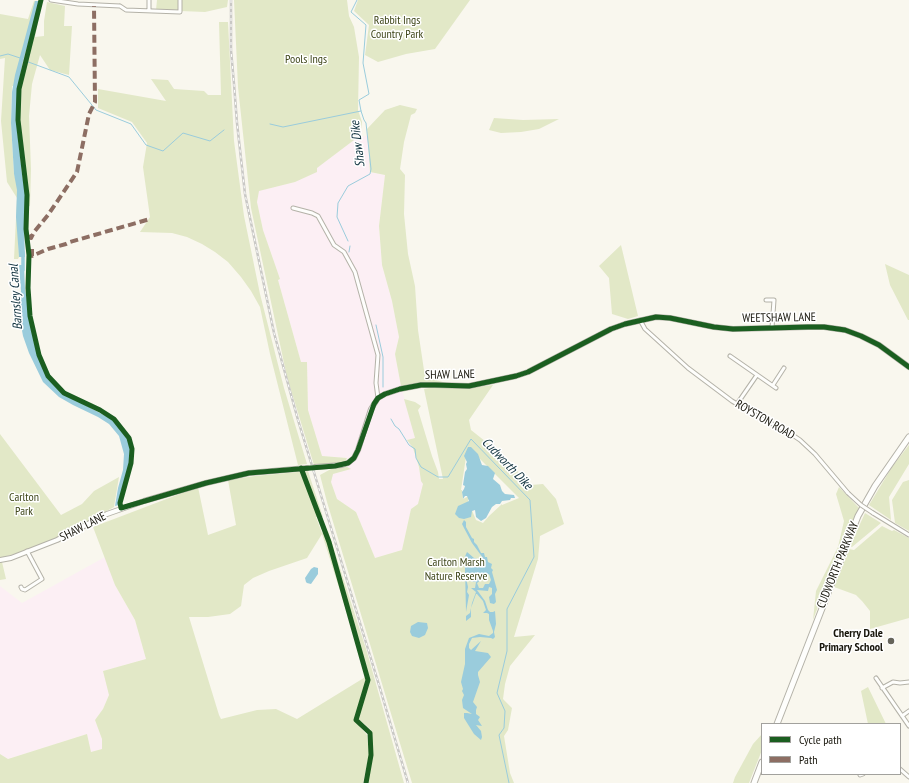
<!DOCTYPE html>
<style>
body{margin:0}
#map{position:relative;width:909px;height:783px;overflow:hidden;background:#f9f7ee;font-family:"PT Sans Narrow",sans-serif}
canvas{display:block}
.legend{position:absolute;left:761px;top:723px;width:140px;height:52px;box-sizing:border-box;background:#fff;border:1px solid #a2a19d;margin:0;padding:5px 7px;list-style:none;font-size:12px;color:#17150b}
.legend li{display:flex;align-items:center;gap:8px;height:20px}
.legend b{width:20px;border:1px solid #a2a19d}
</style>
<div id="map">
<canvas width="909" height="783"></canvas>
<ul class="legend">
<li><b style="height:5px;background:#1b5e20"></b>Cycle path</li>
<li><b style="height:5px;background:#8d6e63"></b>Path</li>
</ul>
</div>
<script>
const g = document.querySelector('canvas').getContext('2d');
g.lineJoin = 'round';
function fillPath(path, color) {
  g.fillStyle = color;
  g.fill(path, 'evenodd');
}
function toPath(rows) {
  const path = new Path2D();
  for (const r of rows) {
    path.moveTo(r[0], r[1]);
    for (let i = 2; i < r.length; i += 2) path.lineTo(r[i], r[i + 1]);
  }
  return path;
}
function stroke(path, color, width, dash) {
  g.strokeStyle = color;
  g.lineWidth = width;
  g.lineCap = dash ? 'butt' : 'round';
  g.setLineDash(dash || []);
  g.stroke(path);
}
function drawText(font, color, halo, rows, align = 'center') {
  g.font = font + ' "PT Sans Narrow",sans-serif';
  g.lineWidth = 3;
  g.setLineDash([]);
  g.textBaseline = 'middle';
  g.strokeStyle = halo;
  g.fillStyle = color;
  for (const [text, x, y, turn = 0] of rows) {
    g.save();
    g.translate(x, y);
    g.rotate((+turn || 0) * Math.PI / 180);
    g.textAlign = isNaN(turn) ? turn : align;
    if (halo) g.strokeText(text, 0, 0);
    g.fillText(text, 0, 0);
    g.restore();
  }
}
const industrial = toPath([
 [367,136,370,172,385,175,379,226,382,265,392,301,399,337,395,354,401,386,415,438,407,440,413,448,423,484,418,504,411,509,402,550,375,558,356,512,337,499,331,482,333,474,350,469,347,467,347,458,322,456,308,410,307,362,301,362,278,280,280,279,263,230,257,202,258,191,295,182,316,168,358,137],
 [105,557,115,585,135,620,146,659,103,671,109,695,103,709,95,720,102,739,102,749,91,752,87,734,8,759,0,754,0,586,22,603]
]);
const green = toPath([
 [157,0,228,0,227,7,205,12,156,10],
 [234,0,347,0,349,16,354,27,359,57,358,110,362,122,360,136,358,137,317,168,317,172,295,182,259,191,257,202,263,230,280,279,278,280,301,362,307,362,308,410,322,456,347,458,345,462,314,465,287,377,251,208,238,87],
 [358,0,470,0,435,49,406,54,378,62,365,55,369,25,354,11],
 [34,1,42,2,35,37,44,36,44,21,47,2,65,6,64,26,72,26,69,75,50,70,40,55,32,84,29,116,31,169,30,206,26,207,17,128,17,87,12,86,11,123,14,174,20,192,18,233,19,257,18,259,14,259,17,198,7,182,1,121,5,58,0,59,0,14,28,19],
 [219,22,228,22,234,141,244,216,260,294,284,388,307,464,298,465,270,354,260,307,251,291,241,277,228,262,215,252,202,244,187,237,172,233,140,232,150,217,143,167,147,143,132,122,98,108,98,89,166,101,151,79,168,80,174,89,204,91,208,95,221,95],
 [400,105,417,109,415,113,411,115,404,142,400,169,405,175,404,214,408,254,415,286,418,330,425,377,450,384,426,382,401,386,395,354,399,337,392,301,382,265,379,226,385,175,370,172,367,129,385,110],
 [494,118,523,120,559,119,539,129,521,132,501,133,489,130],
 [621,245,638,316,628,319,612,314,609,278,599,266],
 [885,264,909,275,909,320,908,320,890,285],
 [493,385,469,420,471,430,500,453,531,485,543,484,556,499,564,524,540,536,538,559,514,637,535,635,510,666,505,684,503,699,512,708,508,730,504,736,510,773,514,783,412,783,327,502,320,475,331,469,347,467,351,469,333,474,331,482,337,499,356,512,375,558,402,550,411,509,418,504,423,484,421,481,419,467,413,448,407,440,415,438,404,399,415,402,421,406,418,410,432,456,438,472,439,479,443,479,424,389,434,387,467,388],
 [471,450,519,498,502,505,502,504,489,516,483,523,476,520,468,501,469,496,463,499,462,490,461,490,466,457],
 [0,434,61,515,82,504,94,491,119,477,114,507,50,542,18,553,0,558],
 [909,445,909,464,889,497,891,520,869,505,892,467],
 [308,471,323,517,316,517,322,533,328,531,367,652,404,783,368,783,372,752,371,730,362,722,355,719,354,720,367,735,369,755,363,783,0,783,0,754,8,759,87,734,91,752,102,749,102,739,95,720,103,709,109,695,103,671,146,659,135,620,115,585,93,527,198,487,208,535,236,525,228,480,255,476],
 [322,534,367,676,297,719,276,709,257,710,221,719,219,715,189,617,208,617,230,614,241,606,244,585,253,578,269,571,307,558],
 [909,480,909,531,895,523,892,500,903,482],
 [839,487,859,508,842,542,813,620,816,591,838,547,844,521,836,494],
 [865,513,881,523,852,547,850,546],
 [882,526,892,531,894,530,909,538,909,618,870,629,870,611,862,601,856,595,834,587,849,549,854,550],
 [0,562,2,562,6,579,0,580],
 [868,687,886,724,868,724,861,691],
 [762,734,762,750,749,783,733,783,735,777,753,744]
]);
const water = toPath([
 [35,1,40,1,23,61,17,91,17,128,22,174,26,196,24,228,25,257,19,257,16,217,17,190,14,174,11,123,12,92,15,75],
 [19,265,24,265,25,289,34,341,41,364,50,380,64,394,115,421,122,428,128,438,130,449,129,464,123,486,119,505,115,506,118,488,123,470,124,454,119,436,109,424,98,417,73,405,59,397,43,382,29,353,23,336,19,314,21,291],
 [468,447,471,447,478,454,482,465,488,466,495,473,493,479,500,485,502,491,505,494,514,495,515,498,511,498,510,500,502,501,500,504,496,504,492,507,486,518,481,521,476,517,475,510,472,511,471,517,464,519,459,518,455,514,458,506,469,501,467,496,465,496,463,499,463,498,462,492,464,489,465,486,463,485,465,472,467,469,466,464,467,462,464,456],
 [464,520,466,522,466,527,472,538,474,539,474,542,477,545,481,553,484,553,485,557,487,557,488,562,492,564,491,568,493,570,492,572,497,590,495,594,496,602,494,604,490,603,489,597,492,594,492,588,489,587,488,591,477,590,485,601,488,610,490,612,493,612,495,611,496,624,494,632,495,637,493,639,491,638,480,637,472,638,469,644,469,648,471,650,481,641,475,651,488,653,491,657,478,672,478,675,480,682,473,702,477,707,476,710,476,714,480,717,478,720,482,726,476,725,481,731,482,737,481,740,474,734,464,718,464,713,467,713,472,714,463,708,462,700,464,695,462,691,463,689,461,682,465,664,465,649,469,638,479,634,489,636,493,633,493,631,489,620,489,614,487,613,483,613,486,610,483,601,477,594,476,594,471,608,471,617,466,621,466,616,470,613,472,603,476,592,471,588,475,588,476,582,470,581,475,580,476,578,473,574,469,575,466,578,468,587,467,592,469,595,466,612,465,568,463,561,467,552,474,558,480,560,483,558,472,543,464,528,462,524],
 [482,574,484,579,486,579,486,575,489,574,491,580,489,584,485,584,483,588,479,588,477,583,481,580,479,576],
 [314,567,318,568,318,574,311,584,307,583,306,582,305,578,311,569],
 [418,622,427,623,428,628,425,635,419,638,412,636,410,632,411,626]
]);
const stream = toPath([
 [0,56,8,54,20,58],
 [23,60,69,77,96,110,131,124,146,145,163,151,183,133,210,141,224,130],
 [270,124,283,127,361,111],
 [348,241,337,217,338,203,348,186,370,174,371,169,366,123,364,120,361,111,359,100,369,94,363,63,366,25,351,12,357,0],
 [349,252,350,246],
 [376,325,383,357,383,387],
 [391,419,395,426,399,429,409,445,415,449,416,458,421,467,438,477,448,477,471,439,530,500,534,557,507,609,507,651,497,693,505,711,504,728,499,735,509,783]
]);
const canal = toPath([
 [23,252,23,270]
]);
const secondaryTunnel = toPath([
 [307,468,315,467]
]);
const street = toPath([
 [51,0,78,4,120,6],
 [120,6,126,10,180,12,180,0],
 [149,11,149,0],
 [293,208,312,213,318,216,334,245,344,252,355,272,378,355,376,383,378,398],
 [766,300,774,300,772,328],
 [640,320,645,329,655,338,688,368,732,401,762,419,785,430,800,440,815,454,848,493],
 [730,356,776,388],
 [773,385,784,368],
 [737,404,757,375],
 [873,513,909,535],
 [21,587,22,589,25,590,42,579,27,551],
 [876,678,909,726],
 [882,688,893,682,900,683,909,682],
 [902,716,909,711],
 [900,769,909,777],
 [860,775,863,774]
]);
const secondary = toPath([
 [315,467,342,465,348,463,354,458,358,450,371,409,378,398,385,394,400,389,421,385,435,385,469,386,516,376,528,372,611,329,625,324,656,317,670,318,714,327,733,329,808,327,824,327,845,330,861,336,879,345,909,367],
 [0,560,11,558,57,540,107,514,144,501,206,483,249,473,307,468]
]);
const highway = toPath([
 [777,724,858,516,875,486,909,437],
 [754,783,762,762]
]);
const rail = toPath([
 [231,0,231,50,234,84,237,123,245,194,274,333,298,420,379,685,408,783]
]);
const streetBridge = toPath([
 [848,493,861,505,873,513]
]);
const quiet = toPath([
 [29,235,31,238,34,232,48,215,77,172,89,114,95,102,94,6],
 [32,249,32,256,48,249,66,244,70,242,150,219]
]);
const cycleway = toPath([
 [41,0,19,89,18,120,27,195,26,229,29,255,28,288,30,316,39,355,48,376,64,393,100,410,114,419,129,438,132,449,131,463,120,503,121,508,206,483,249,473,335,466,348,463,354,458,358,450,374,404,378,398,385,394,400,389,421,385,435,385,469,386,516,376,528,372,611,329,625,324,656,317,670,318,714,327,733,329,808,327,824,327,845,330,861,336,879,345,909,367],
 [301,468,329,542,368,680,356,720,370,733,371,755,366,783]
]);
const markers = [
 [891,641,4,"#66645a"]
];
const parkNames = [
 ["Rabbit Ings",397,21],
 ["Country Park",397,35],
 ["Pools Ings",306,60],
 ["Carlton",24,498],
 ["Park",24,512],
 ["Carlton Marsh",456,563],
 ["Nature Reserve",456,577]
];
const streetNames = [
 ["WEETSHAW LANE",779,318,-1],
 ["SHAW LANE",450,375,-1],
 ["ROYSTON ROAD",765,420,30],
 ["SHAW LANE",83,527,-27],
 ["CUDWORTH PARKWAY",838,565,-68]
];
const poiNames = [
 ["Cherry Dale",883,634],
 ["Primary School",883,648]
];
const waterNames = [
 ["Shaw Dike",358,144,-97],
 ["Barnsley Canal",16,297,-94],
 ["Cudworth Dike",507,464,46]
];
fillPath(industrial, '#fceff4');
fillPath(green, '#e2e8c7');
fillPath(water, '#9accdc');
stroke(stream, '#9accdc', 1);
stroke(canal, '#9accdc', 3.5);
stroke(secondaryTunnel, '#d7d5cc', 4, [4, 2]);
stroke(street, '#b4b2a8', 5);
stroke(secondary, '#b4b2a8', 6);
stroke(highway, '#b4b2a8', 7);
stroke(street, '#fefefc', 3);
stroke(secondary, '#fefefc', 4);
stroke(highway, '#fefefc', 5);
stroke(rail, '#c9c8c5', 2.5);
stroke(rail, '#fff', 1, [3]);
stroke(streetBridge, '#b4b2a8', 5, []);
stroke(streetBridge, '#fefefc', 3);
stroke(quiet, '#8d6e63', 4, [8, 4]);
stroke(cycleway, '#1b5e20', 5);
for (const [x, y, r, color] of markers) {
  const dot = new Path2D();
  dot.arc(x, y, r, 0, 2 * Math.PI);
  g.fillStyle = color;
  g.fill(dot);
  stroke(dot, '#fff', 1.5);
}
drawText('12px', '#3d4518', '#fff', parkNames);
drawText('12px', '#17150b', '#fff', streetNames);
drawText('bold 12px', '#17150b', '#fff', poiNames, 'right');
drawText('italic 13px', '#11333f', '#fff', waterNames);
</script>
